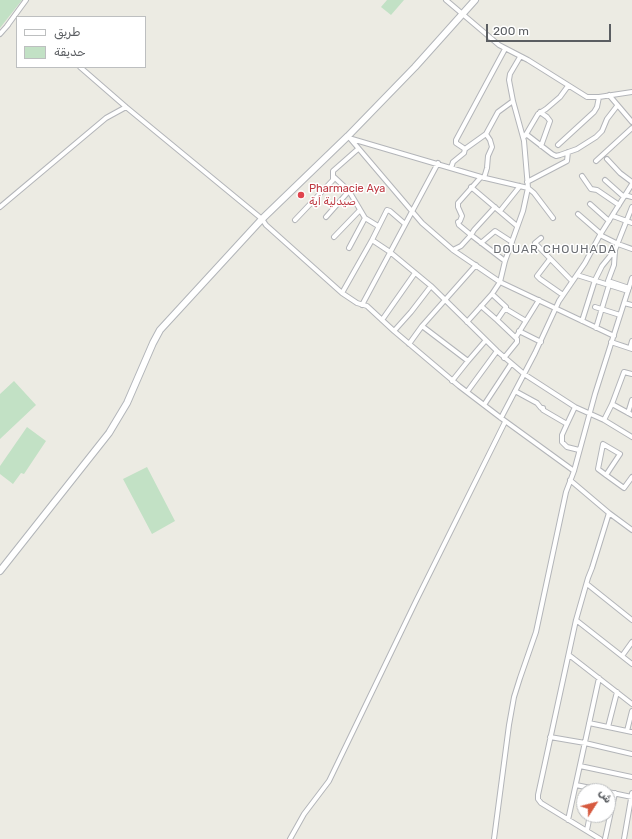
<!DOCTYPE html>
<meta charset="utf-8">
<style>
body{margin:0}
#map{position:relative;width:632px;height:839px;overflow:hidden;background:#ecebe3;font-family:Rubik,"Noto Naskh Arabic",sans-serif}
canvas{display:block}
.legend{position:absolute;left:16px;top:16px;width:130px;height:52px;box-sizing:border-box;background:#fff;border:1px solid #bdbfc0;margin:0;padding:5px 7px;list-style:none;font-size:12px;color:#5b5e62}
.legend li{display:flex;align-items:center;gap:8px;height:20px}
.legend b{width:20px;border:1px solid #bdbfc0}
.north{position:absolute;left:576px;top:783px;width:40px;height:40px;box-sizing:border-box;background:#fff;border:1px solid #bdbfc0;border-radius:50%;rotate:54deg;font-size:11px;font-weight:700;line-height:16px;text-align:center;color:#5b5e62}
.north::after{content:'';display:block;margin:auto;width:14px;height:18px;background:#d65a3f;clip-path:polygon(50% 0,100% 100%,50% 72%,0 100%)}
.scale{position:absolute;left:486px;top:24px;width:125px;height:18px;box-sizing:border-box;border:2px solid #5b5e62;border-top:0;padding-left:5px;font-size:12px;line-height:14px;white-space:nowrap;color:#5b5e62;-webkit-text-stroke:3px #fff;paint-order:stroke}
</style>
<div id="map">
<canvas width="632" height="839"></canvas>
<ul class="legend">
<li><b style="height:5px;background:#fff"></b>طريق</li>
<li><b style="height:11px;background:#c2e1c5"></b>حديقة</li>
</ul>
<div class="north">ش</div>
<div class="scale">200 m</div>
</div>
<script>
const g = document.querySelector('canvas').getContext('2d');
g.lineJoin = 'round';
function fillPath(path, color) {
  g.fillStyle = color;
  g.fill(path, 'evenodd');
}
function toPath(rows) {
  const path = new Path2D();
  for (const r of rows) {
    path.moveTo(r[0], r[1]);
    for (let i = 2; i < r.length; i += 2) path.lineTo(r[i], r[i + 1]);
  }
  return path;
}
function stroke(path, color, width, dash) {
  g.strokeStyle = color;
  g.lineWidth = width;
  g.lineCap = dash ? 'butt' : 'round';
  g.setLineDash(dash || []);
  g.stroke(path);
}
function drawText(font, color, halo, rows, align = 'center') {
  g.font = font + ' Rubik,"Noto Naskh Arabic",sans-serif';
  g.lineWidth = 3;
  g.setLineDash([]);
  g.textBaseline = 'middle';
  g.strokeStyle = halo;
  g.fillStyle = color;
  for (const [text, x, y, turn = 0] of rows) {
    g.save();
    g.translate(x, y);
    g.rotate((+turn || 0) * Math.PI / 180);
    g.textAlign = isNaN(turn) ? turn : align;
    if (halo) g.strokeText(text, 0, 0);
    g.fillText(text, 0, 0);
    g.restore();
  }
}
const green = toPath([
 [0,0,22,0,0,28],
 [387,0,404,0,391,15,381,7],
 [14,381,36,405,0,439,0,394],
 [27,427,46,441,24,474,21,473,13,484,0,474,0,466],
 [147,467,175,521,152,534,123,479]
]);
const street = toPath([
 [446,0,499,45,528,60,587,97,599,97,632,92],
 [7,26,26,0],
 [0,34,8,25],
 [80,67,126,107,262,219,266,225,342,293,357,303,367,306,394,331,459,386,501,418,574,471],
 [609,95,632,122],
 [540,112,547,117,550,121,541,146],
 [526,134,552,154,556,156,560,155,577,149,596,137,602,131,607,119,617,106],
 [348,136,422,223,453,250,500,282,614,336],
 [525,136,538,114,546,109,560,97,568,86],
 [352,139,481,177,528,188,534,193,553,218],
 [558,145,594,112,597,107,599,97],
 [465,149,456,143,456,140,505,49],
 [607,159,620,173,632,182],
 [596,161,632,128],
 [451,168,453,162,464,153,465,149,486,134,498,112,513,101],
 [582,176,591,189,597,190,619,205],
 [334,177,349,191,365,218,378,226],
 [481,177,458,203,458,207,462,216,460,221,458,222,459,225,471,235,474,230,495,207],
 [484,178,487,168,488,156,492,147,490,140,486,134],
 [605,180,624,197],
 [527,182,567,161,568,152],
 [471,187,517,226],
 [625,195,632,197],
 [590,204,609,221],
 [0,207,106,118,126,107],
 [500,211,520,186],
 [578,214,601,234],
 [613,216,632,223],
 [326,217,349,191],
 [295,220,333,180,333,171,358,149],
 [405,224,390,211,387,210,372,240,390,252,431,286,497,351,524,374,575,407,604,420,632,437],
 [600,235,618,244,632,249],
 [334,237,360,210],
 [541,238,535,243,572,281],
 [481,243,495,231,512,242],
 [349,248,365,218],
 [453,250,461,246,471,235,505,261],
 [550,259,537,276,540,279,563,295],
 [476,265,422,326,468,361,486,340],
 [577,275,628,291],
 [608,281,629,288],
 [342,293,372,240],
 [624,303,632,305],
 [362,305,438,163],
 [481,306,497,320],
 [595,307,620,315],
 [506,309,526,321],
 [382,320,415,273],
 [582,321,595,280,602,266,615,250],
 [467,322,492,294],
 [596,328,609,285,608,281,614,265,615,250,632,207],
 [394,331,411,312,431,286],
 [519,331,541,342],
 [516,337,539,300],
 [611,342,632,349],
 [409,344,422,326],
 [630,348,632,341],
 [504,358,517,342,517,339,497,320,506,307,492,294,500,282,505,261,523,211,528,188,524,141,513,101,509,80,510,74,520,57],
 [452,381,468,361],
 [515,391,537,403,541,408,543,408,543,410,567,424,575,407],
 [467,392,497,351],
 [612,404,624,372,632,374],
 [484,405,511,364],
 [628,413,632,400],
 [501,418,535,353,559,301,585,263,600,235,632,184],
 [604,420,612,404,632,415],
 [567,424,562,435,562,442,567,447,579,450],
 [606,475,620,454,603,444,598,469,606,475,624,488,632,477],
 [570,480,609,513],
 [587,584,632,620],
 [576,620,632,664],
 [569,655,632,704],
 [622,656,632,642],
 [589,723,632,732],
 [608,727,617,692],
 [627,731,632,711],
 [550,737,585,743,632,754],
 [580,766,632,777],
 [576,785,605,791],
 [608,792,632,797],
 [568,820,599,678],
 [587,830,590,815],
 [290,839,304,814,329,781,416,601,505,422],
 [494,839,509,725,514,697,520,678,536,632,566,492,574,471,595,394,632,278],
 [600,839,541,803,538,799,538,795,576,620,588,578,592,568,609,513,632,530],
 [605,839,615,793],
 [624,839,632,793]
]);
const secondary = toPath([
 [0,571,109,433,127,403,153,343,160,330,262,219,348,136,415,67,475,0]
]);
const markers = [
 [301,195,4,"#e0444e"]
];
const healthNames = [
 ["Pharmacie Aya",309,189],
 ["صيدلية اَية",309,202]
];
const neighbourhoodNames = [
 ["DOUAR CHOUHADA",555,250]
];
fillPath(green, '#c2e1c5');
stroke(street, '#b3b5b9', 6);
stroke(secondary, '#b2b5b9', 8);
stroke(street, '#fff', 4);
stroke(secondary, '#fff', 6);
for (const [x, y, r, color] of markers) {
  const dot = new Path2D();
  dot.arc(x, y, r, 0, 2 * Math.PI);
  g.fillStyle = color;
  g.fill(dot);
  stroke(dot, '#fff', 1.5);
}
drawText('11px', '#be3a42', '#fff', healthNames, 'left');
g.letterSpacing = '1px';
drawText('12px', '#6c6f74', '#fff', neighbourhoodNames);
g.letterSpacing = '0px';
</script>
